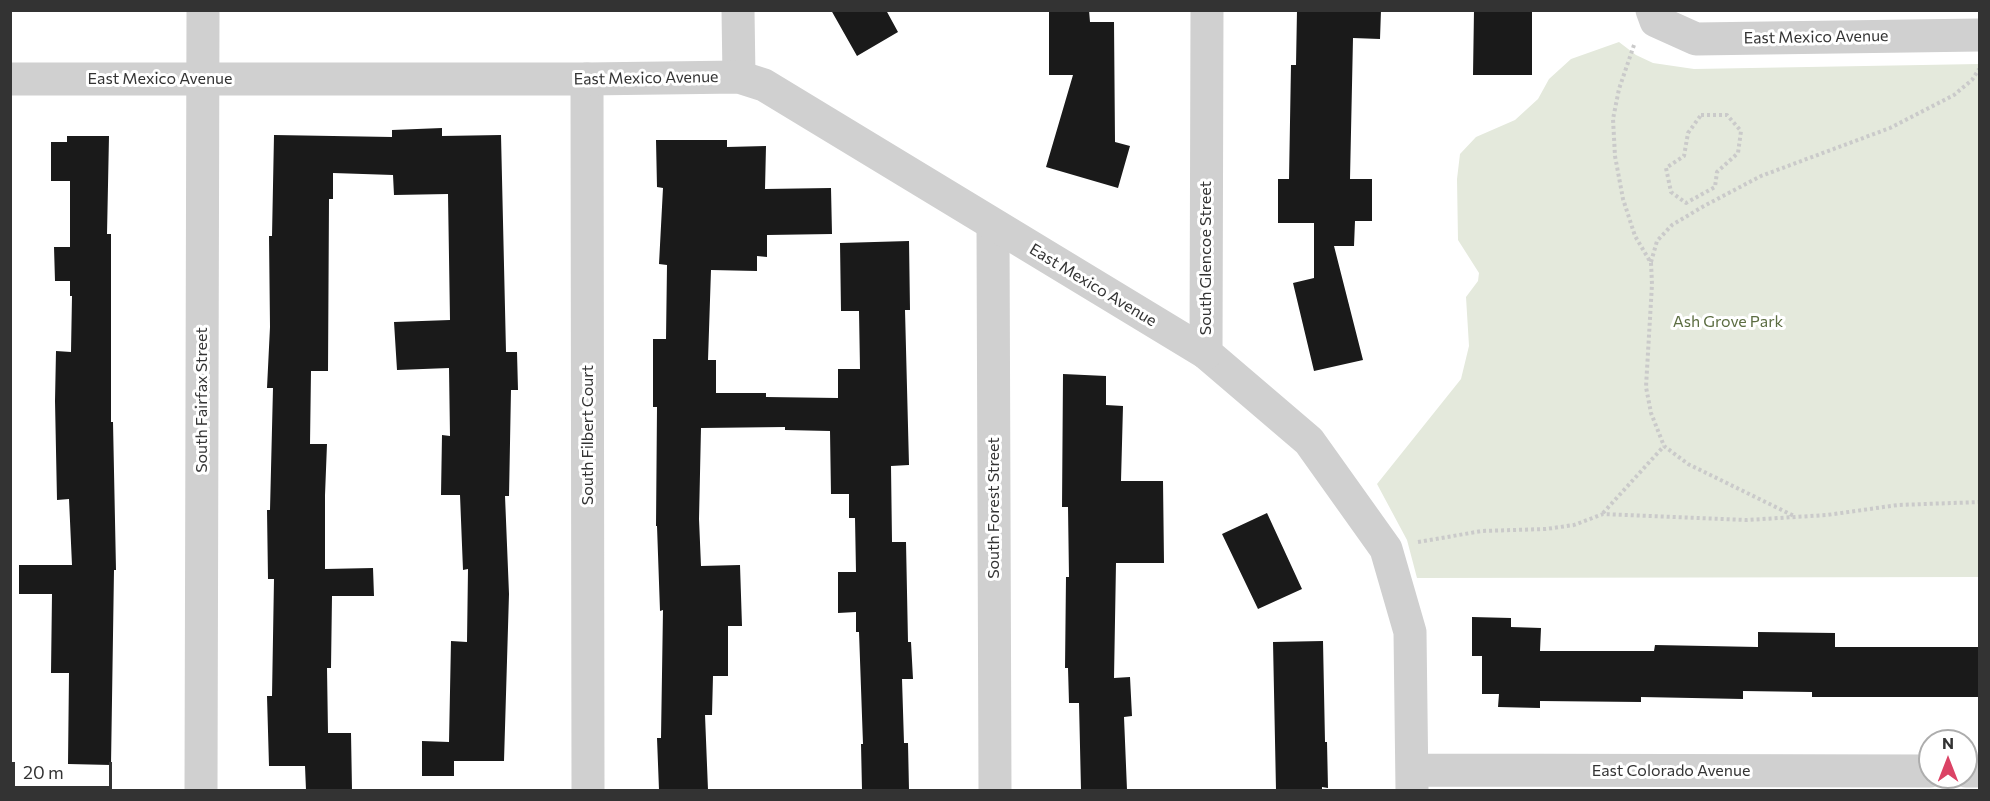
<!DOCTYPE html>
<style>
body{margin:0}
#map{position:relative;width:1990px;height:801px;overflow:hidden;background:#fff;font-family:Commissioner,sans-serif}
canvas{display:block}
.frame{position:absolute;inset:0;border:12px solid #333;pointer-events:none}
.north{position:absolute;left:1918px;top:729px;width:60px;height:60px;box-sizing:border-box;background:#fff;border:2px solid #adadad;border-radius:50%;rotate:0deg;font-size:16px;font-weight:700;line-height:24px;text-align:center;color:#333}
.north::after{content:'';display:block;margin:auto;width:21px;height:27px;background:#db4365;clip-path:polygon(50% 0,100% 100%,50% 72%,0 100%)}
.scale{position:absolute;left:12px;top:762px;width:100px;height:27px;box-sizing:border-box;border:3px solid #333;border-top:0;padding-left:8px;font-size:18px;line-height:21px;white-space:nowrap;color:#333;-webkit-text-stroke:4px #fff;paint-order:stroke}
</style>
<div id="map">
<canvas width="1990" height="801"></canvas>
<div class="frame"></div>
<div class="north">N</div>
<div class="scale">20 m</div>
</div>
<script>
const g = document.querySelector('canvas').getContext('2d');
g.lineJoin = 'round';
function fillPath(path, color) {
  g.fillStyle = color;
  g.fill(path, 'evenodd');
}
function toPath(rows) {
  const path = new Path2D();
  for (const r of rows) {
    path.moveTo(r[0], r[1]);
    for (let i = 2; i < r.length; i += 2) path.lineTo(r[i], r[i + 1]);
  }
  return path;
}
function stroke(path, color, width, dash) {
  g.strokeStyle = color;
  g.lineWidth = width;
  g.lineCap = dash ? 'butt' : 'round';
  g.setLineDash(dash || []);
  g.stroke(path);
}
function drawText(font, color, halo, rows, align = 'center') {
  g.font = font + ' Commissioner,sans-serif';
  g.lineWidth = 6;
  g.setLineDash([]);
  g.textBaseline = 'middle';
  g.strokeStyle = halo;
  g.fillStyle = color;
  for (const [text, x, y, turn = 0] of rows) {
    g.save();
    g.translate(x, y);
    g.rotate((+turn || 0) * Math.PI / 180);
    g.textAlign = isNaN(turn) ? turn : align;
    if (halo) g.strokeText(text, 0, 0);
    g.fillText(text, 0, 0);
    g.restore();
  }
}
const green = toPath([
 [1619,42,1636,55,1653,63,1694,69,1979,64,1979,577,1417,578,1407,540,1377,484,1461,379,1469,346,1466,297,1478,281,1479,273,1458,240,1457,179,1460,154,1476,137,1515,120,1538,99,1549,79,1571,59]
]);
const building = toPath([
 [831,10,886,10,898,32,857,56],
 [1049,10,1089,10,1090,22,1114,22,1115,142,1130,146,1118,188,1046,167,1073,75,1049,75],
 [1297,10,1381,10,1380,39,1353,38,1350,179,1372,179,1372,221,1355,221,1354,246,1334,246,1363,360,1314,371,1293,283,1314,278,1314,223,1278,223,1278,179,1289,179,1291,65,1296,65],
 [1474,10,1532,10,1532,75,1473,75],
 [442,128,442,136,501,135,506,352,517,352,518,390,511,390,509,496,505,496,509,594,504,761,454,761,454,776,422,776,422,741,449,742,451,641,467,642,468,569,463,570,460,495,441,495,442,435,450,436,449,368,397,370,394,322,450,320,448,194,394,195,393,175,333,173,333,199,329,199,328,371,311,371,310,444,327,444,325,495,325,569,373,568,374,596,332,596,331,668,327,668,328,733,351,733,352,790,306,790,305,766,269,766,267,696,272,696,274,579,268,579,267,510,270,510,273,388,267,388,270,327,269,236,272,236,274,135,392,137,392,130],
 [67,136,109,136,107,234,111,234,111,422,113,422,116,570,114,570,111,765,68,764,69,673,51,673,52,594,19,594,19,565,72,565,69,499,57,500,55,401,56,351,71,352,72,296,70,296,70,281,55,281,54,247,70,247,70,181,51,181,51,142,67,142],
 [656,140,727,140,727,147,766,146,765,189,831,188,832,234,767,235,767,257,757,256,757,271,711,270,708,360,716,360,716,393,766,393,766,397,838,398,838,369,860,369,859,311,841,311,840,243,909,241,910,310,905,310,909,465,891,466,892,542,906,542,908,642,911,642,913,679,902,679,904,743,908,743,909,790,862,790,861,744,863,744,859,632,856,632,856,612,838,613,838,572,856,572,855,518,849,518,849,494,831,494,830,431,785,430,785,427,701,428,699,519,701,566,740,565,742,626,728,626,728,676,713,676,712,715,705,715,708,790,659,790,657,738,661,738,663,610,660,611,657,526,656,526,657,407,653,407,653,339,666,339,667,265,659,264,663,188,657,187],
 [1063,374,1106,376,1106,405,1123,406,1121,481,1163,481,1164,563,1116,563,1114,678,1130,677,1132,716,1124,717,1127,790,1081,790,1079,703,1069,703,1068,668,1065,668,1066,577,1069,577,1068,507,1062,507],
 [1267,513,1302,589,1258,609,1222,534],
 [1472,617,1511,618,1511,627,1541,628,1540,651,1654,651,1655,645,1758,647,1758,632,1835,633,1835,647,1980,647,1980,697,1812,697,1812,692,1743,691,1743,699,1641,697,1641,702,1540,701,1540,708,1498,707,1499,694,1482,694,1482,656,1472,656],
 [1323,641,1325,742,1327,742,1328,788,1322,787,1322,790,1276,790,1273,642]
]);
const path = toPath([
 [1634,45,1619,89,1613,119,1615,156,1623,199,1635,236,1651,263,1652,284,1646,387,1651,413,1664,446,1688,464,1794,516],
 [1701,115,1727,115,1741,131,1738,153,1717,172,1715,187,1686,203,1671,192,1666,168,1684,156,1688,133,1701,115],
 [1651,262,1657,241,1672,225,1704,206,1761,176,1890,128,1954,95,1972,80,1979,69],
 [1603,513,1664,446],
 [1418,542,1482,531,1546,529,1574,525,1603,514,1747,520,1827,515,1898,505,1980,502]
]);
const minor = toPath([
 [738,10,739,77],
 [1207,10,1206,353,1309,441,1386,549,1410,632,1412,790],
 [1652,10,1656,21,1696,39,1980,35],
 [587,79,588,790],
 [993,225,995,790],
 [1412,770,1930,771],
 [1966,771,1980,771],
 [201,790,203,10]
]);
const tertiary = toPath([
 [10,79,587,79,739,77,764,85,1206,353]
]);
const streetNames = [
 ["East Mexico Avenue",1816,37,-1],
 ["East Mexico Avenue",646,78,-1],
 ["East Mexico Avenue",160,79],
 ["South Glencoe Street",1206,258,-90],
 ["East Mexico Avenue",1093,285,31],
 ["South Fairfax Street",202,400,-90],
 ["South Filbert Court",588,435,-90],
 ["South Forest Street",994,508,-90],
 ["East Colorado Avenue",1671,771]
];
const parkNames = [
 ["Ash Grove Park",1728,322]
];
fillPath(green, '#e4e9dc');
fillPath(building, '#1a1a1a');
stroke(path, '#cacaca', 4, [3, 3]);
stroke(minor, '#d0d0d0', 33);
stroke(tertiary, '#d0d0d0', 33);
drawText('16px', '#333', '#fff', streetNames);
drawText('16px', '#5c6d42', '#fff', parkNames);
</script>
